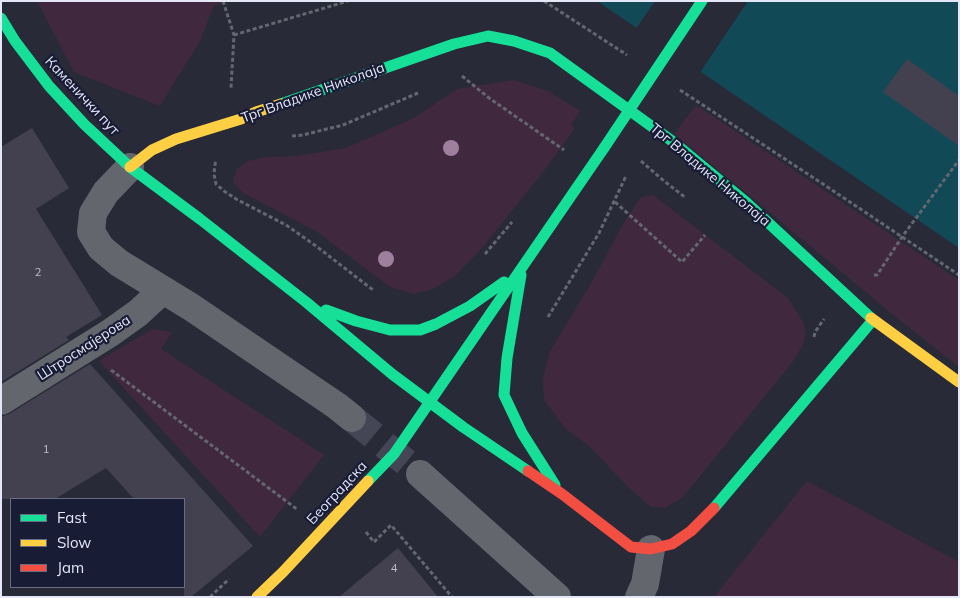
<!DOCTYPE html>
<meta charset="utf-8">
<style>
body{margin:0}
#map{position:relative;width:960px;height:598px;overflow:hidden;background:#282a38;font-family:Mulish,sans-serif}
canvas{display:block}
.frame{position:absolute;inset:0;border:2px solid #e3e7f8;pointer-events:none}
.legend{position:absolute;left:10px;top:498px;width:175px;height:90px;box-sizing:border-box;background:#181c35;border:1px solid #696d83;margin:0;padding:6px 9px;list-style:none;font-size:15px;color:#e3e7f8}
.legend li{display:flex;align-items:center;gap:10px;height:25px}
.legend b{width:25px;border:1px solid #696d83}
</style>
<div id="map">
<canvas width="960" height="598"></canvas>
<div class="frame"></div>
<ul class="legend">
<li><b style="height:6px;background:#16e098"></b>Fast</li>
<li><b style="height:6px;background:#ffcf43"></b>Slow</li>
<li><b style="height:6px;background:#f24e42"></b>Jam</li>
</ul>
</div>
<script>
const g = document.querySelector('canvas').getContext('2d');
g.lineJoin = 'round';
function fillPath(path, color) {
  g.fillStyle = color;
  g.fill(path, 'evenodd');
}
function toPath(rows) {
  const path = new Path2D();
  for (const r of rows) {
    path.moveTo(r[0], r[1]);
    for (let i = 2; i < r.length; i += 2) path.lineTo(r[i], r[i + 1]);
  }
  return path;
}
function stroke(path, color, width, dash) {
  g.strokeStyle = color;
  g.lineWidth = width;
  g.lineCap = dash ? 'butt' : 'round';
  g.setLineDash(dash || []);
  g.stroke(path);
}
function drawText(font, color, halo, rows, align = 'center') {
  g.font = font + ' Mulish,sans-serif';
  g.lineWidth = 4.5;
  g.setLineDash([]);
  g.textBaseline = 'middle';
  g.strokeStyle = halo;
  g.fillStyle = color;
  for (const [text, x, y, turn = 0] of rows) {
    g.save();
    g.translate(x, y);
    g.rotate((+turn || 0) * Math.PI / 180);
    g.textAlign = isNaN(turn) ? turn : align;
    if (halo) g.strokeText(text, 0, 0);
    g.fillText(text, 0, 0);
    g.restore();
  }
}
const green = toPath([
 [37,1,232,1,214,5,200,41,160,106,74,72],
 [514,80,548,91,580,111,571,125,575,128,543,172,482,248,455,276,433,289,414,294,390,287,316,231,243,193,233,182,237,169,248,161,266,157,296,156,346,148,414,118,457,89],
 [696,105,959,280,959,367,891,313,749,195,674,134],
 [653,195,788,298,803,322,806,334,802,346,794,360,683,497,665,508,651,507,629,488,590,447,566,429,544,400,543,377,550,351,589,287,623,224,641,197],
 [152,329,172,332,161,349,324,455,260,537,99,361],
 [807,481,959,562,959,597,714,597]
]);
const water = toPath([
 [597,1,959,1,959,248]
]);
const pier = toPath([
 [655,1,748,1,699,74,635,30]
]);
const building = toPath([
 [907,59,959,96,959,146,883,92],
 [32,128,69,188,36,209,102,315,66,337,69,340,1,382,1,147],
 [90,364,253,546,191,597,184,597,184,499,134,499,106,468,55,499,1,499,1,417,9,414],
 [398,548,438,597,339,597,369,572]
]);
const streetTunnel = toPath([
 [352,418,420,474]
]);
const path = toPath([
 [223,1,234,35,231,88],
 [544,1,627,55],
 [234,35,348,1],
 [462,76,489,98,564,150],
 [680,90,829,188,959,275],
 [292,136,303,135,343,125,418,93],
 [641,161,664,181,686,198],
 [216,162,215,164,214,174,216,184,224,191,236,199,286,225,316,246,373,290],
 [615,202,682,262,705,235],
 [485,254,512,222],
 [874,275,877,275,902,237,959,160],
 [548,317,599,233,626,176],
 [814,337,815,332,824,319],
 [111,370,298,510],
 [366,532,374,542,391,525,452,597],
 [210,597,229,579]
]);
const street = toPath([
 [130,167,106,192,93,213,91,232,101,248,119,263,191,307,337,406,352,418],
 [1,401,110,333,138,313,163,290],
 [420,474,557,597],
 [639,597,645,584,651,549]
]);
const fast = toPath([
 [1,18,15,41,49,86,84,124,130,167,200,219,306,302,392,374,463,427,528,471],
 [281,104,454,44,488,36,514,41,550,53,672,141,747,203,871,318],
 [521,275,507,358,504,395,522,433,555,485],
 [326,310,356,321,390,330,420,330,436,324,470,306,504,282],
 [368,481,394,454,604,148],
 [714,508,873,320]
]);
const slow = toPath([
 [130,167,152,150,176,139,241,119,256,112,281,104],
 [871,318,959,382],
 [257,597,283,572,368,481]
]);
const jam = toPath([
 [528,471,562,494,631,547,651,549,672,544,691,531,714,508]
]);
const fastBridge = toPath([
 [604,148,702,1]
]);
const trees = [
 [451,148],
 [386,259]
];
const numberNames = [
 ["2",38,273],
 ["1",46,450],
 ["4",394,569]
];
const streetNames = [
 ["Трг Владике Николаја",313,93,-20],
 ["Каменички пут",82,96,47],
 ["Трг Владике Николаја",710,175,40],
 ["Штросмајерова",84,348,-33],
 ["Београдска",337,493,-47]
];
fillPath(green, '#40293e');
fillPath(water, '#124957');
fillPath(pier, '#282a38');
fillPath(building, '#43414f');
stroke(streetTunnel, '#444655', 28, [28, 14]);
stroke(path, '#64676f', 3, [4, 2.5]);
stroke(street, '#63666c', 28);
stroke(fast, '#16e098', 11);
stroke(slow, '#ffcf43', 11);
stroke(jam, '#f24e42', 11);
stroke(fastBridge, '#16e098', 11);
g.fillStyle = '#9e7f9d';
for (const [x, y] of trees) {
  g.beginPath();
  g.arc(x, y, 8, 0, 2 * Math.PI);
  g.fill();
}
drawText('11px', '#bbbece', null, numberNames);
drawText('14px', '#e3e7f8', '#181c35', streetNames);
</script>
